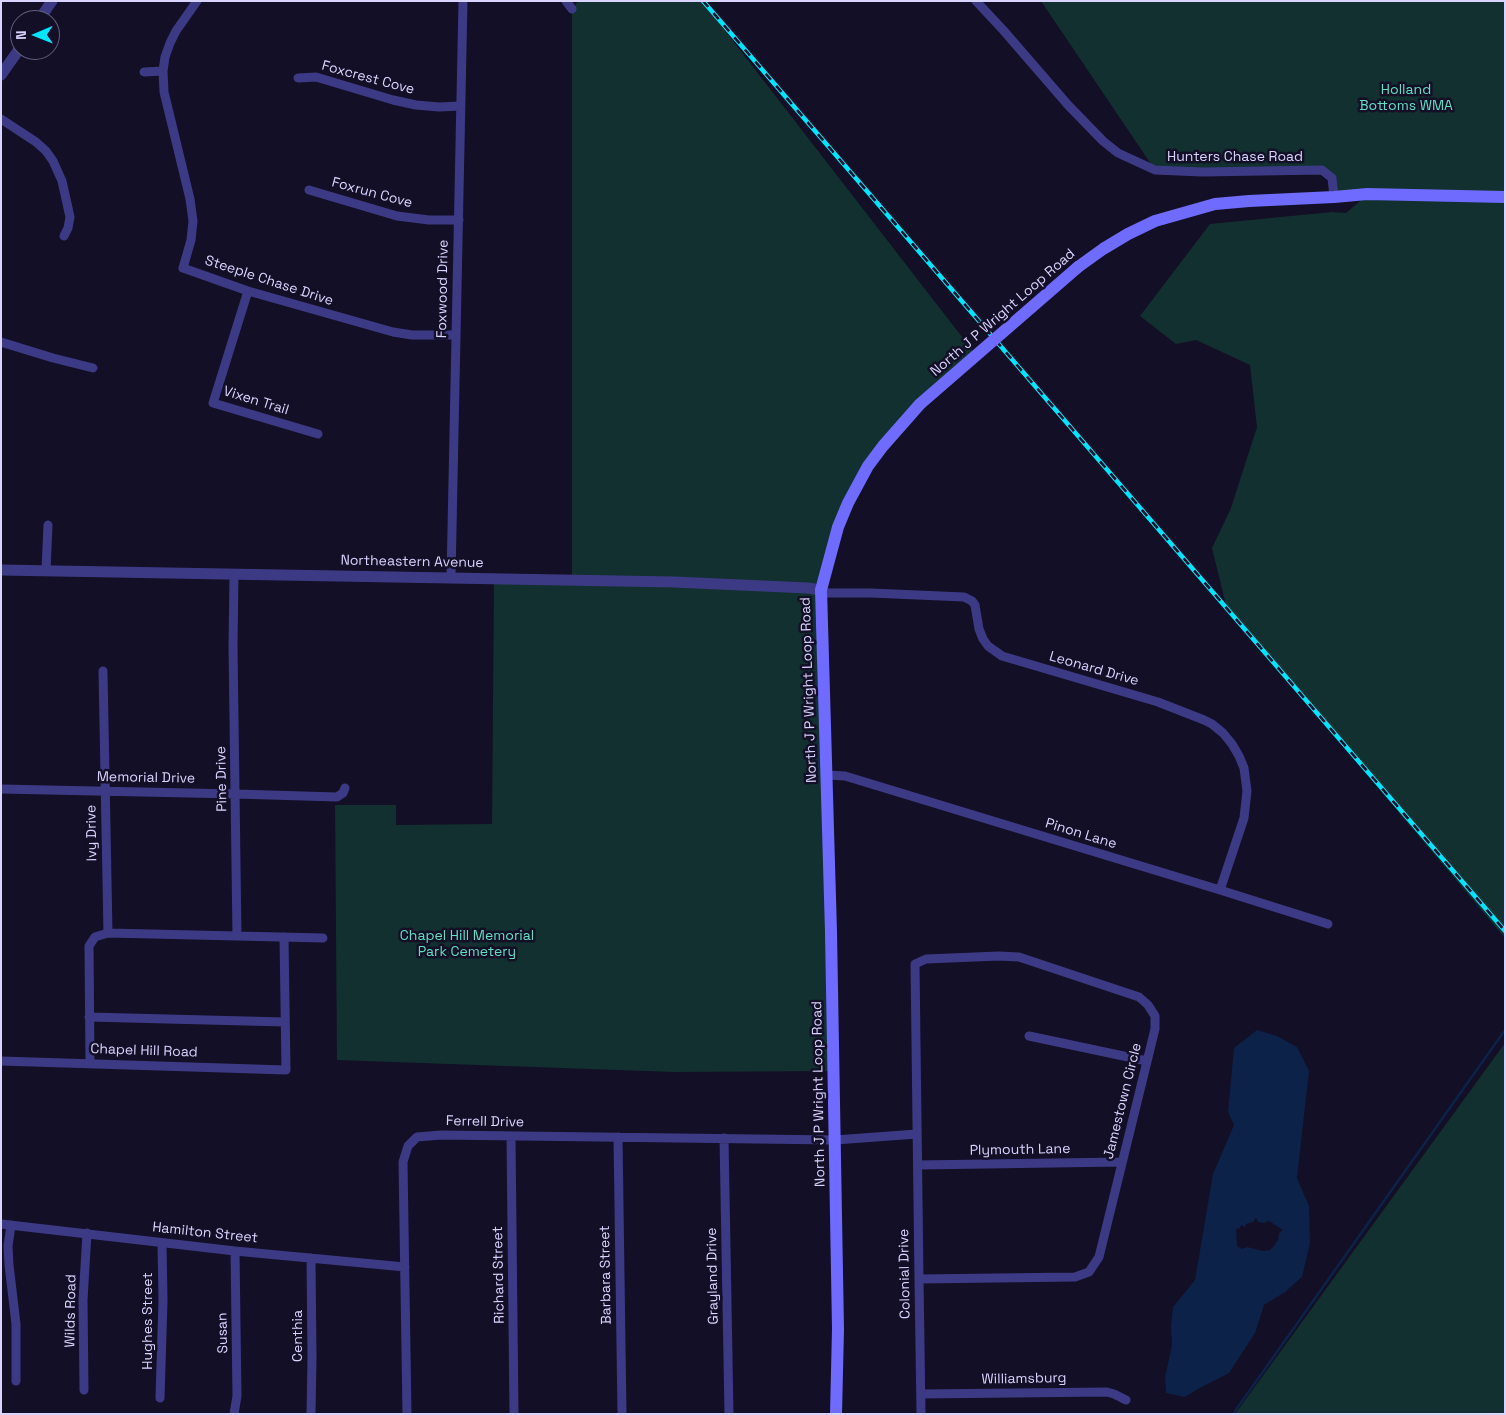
<!DOCTYPE html>
<style>
body{margin:0}
#map{position:relative;width:1506px;height:1415px;overflow:hidden;background:#130f26;font-family:"Space Grotesk",sans-serif}
canvas{display:block}
.frame{position:absolute;inset:0;border:2px solid #d9d4ff;pointer-events:none}
.north{position:absolute;left:10px;top:10px;width:50px;height:50px;box-sizing:border-box;background:#130f26;border:1px solid #625e7d;border-radius:50%;rotate:269deg;font-size:14px;font-weight:700;line-height:20px;text-align:center;color:#d9d4ff}
.north::after{content:'';display:block;margin:auto;width:18px;height:22px;background:#00e5ff;clip-path:polygon(50% 0,100% 100%,50% 72%,0 100%)}
</style>
<div id="map">
<canvas width="1506" height="1415"></canvas>
<div class="frame"></div>
<div class="north">N</div>
</div>
<script>
const g = document.querySelector('canvas').getContext('2d');
g.lineJoin = 'round';
function fillPath(path, color) {
  g.fillStyle = color;
  g.fill(path, 'evenodd');
}
function toPath(rows) {
  const path = new Path2D();
  for (const r of rows) {
    path.moveTo(r[0], r[1]);
    for (let i = 2; i < r.length; i += 2) path.lineTo(r[i], r[i + 1]);
  }
  return path;
}
function stroke(path, color, width, dash) {
  g.strokeStyle = color;
  g.lineWidth = width;
  g.lineCap = dash ? 'butt' : 'round';
  g.setLineDash(dash || []);
  g.stroke(path);
}
function drawText(font, color, halo, rows, align = 'center') {
  g.font = font + ' "Space Grotesk",sans-serif';
  g.lineWidth = 5;
  g.setLineDash([]);
  g.textBaseline = 'middle';
  g.strokeStyle = halo;
  g.fillStyle = color;
  for (const [text, x, y, turn = 0] of rows) {
    g.save();
    g.translate(x, y);
    g.rotate((+turn || 0) * Math.PI / 180);
    g.textAlign = isNaN(turn) ? turn : align;
    if (halo) g.strokeText(text, 0, 0);
    g.fillText(text, 0, 0);
    g.restore();
  }
}
const green = toPath([
 [578,1,702,1,976,355,868,466,827,571,833,1071,674,1072,337,1060,335,805,396,805,396,825,492,824,494,578,572,580,572,9],
 [1041,1,1505,1,1505,938,1227,609,1212,548,1231,508,1257,427,1250,365,1196,340,1176,344,1140,316,1210,224,1332,212,1346,213,1367,195,1335,194,1332,178,1322,170,1155,170],
 [1505,1043,1505,1414,1235,1414]
]);
const water = toPath([
 [1257,1030,1277,1036,1297,1047,1309,1071,1297,1178,1309,1206,1310,1243,1302,1277,1285,1292,1264,1305,1255,1333,1229,1373,1198,1389,1185,1397,1166,1393,1165,1377,1172,1345,1171,1326,1173,1307,1195,1280,1213,1174,1234,1125,1228,1112,1234,1048],
 [1256,1218,1258,1222,1264,1223,1269,1221,1283,1230,1279,1233,1278,1240,1274,1246,1270,1250,1263,1251,1247,1247,1242,1249,1237,1246,1236,1229,1240,1228,1241,1225,1245,1227,1246,1224,1253,1222]
]);
const stream = toPath([
 [1233,1414,1505,1030]
]);
const minor = toPath([
 [197,1,176,31,170,43,165,57,163,71,164,92,190,199,193,221,191,240,183,268,248,291,393,332,412,335,456,335],
 [566,1,572,9],
 [976,1,1004,31,1068,105,1103,141,1118,153,1155,170,1202,172,1322,170,1332,178,1334,197],
 [144,72,163,71],
 [298,78,316,77,393,100,416,105,439,107,461,106],
 [1,119,36,142,46,151,53,161,62,181,70,217,68,228,64,236],
 [309,190,397,216,429,220,459,220],
 [248,291,213,403,318,434],
 [1,342,53,358,93,368],
 [46,570,48,525],
 [234,575,233,646,237,936],
 [451,577,463,1],
 [821,590,828,593,871,593,964,597,972,601,975,605,979,629,983,639,988,646,1002,656,1158,702,1204,720,1212,724,1223,733,1232,744,1239,756,1244,768,1247,791,1244,818,1220,890],
 [103,671,108,933],
 [827,775,845,776,1220,890,1328,924],
 [1,789,236,794,337,797,343,793,345,788],
 [89,1017,285,1022],
 [1029,1036,1147,1061],
 [1,1061,286,1070,284,937],
 [90,1063,89,946,95,937,108,933,323,938],
 [511,1136,514,1414],
 [618,1137,622,1414],
 [724,1138,729,1414],
 [918,1165,1122,1162],
 [1,1224,235,1251,405,1267],
 [11,1225,8,1246,9,1265,16,1324,16,1381],
 [919,1279,1075,1277,1089,1272,1099,1257,1155,1029,1155,1016,1148,1005,1139,997,1019,957,999,956,926,959,915,964,919,1279,921,1414],
 [84,1390,83,1300,87,1233],
 [921,1394,1107,1392,1114,1394,1126,1400],
 [160,1398,163,1301,162,1243],
 [234,1414,237,1396,235,1251],
 [311,1414,312,1357,311,1258],
 [407,1414,403,1162,408,1146,417,1137,441,1135,835,1140,917,1134]
]);
const tertiary = toPath([
 [39,20,52,1],
 [1,75,20,48],
 [1,570,674,582,808,588,821,590]
]);
const secondary = toPath([
 [1078,267,1103,249,1128,234,1155,221,1215,204,1249,201,1334,197,1367,194,1505,197],
 [821,590,831,932,838,1329,836,1414]
]);
const rail = toPath([
 [703,1,1505,931]
]);
const secondaryBridge = toPath([
 [821,590,838,527,848,503,868,466,883,446,920,404,1078,267]
]);
const streetNames = [
 ["Foxcrest Cove",368,78,15],
 ["Hunters Chase Road",1235,157],
 ["Foxrun Cove",372,193,15],
 ["Steeple Chase Drive",269,281,18],
 ["Foxwood Drive",443,289,-89],
 ["North J P Wright Loop Road",1003,313,-41],
 ["Vixen Trail",256,401,17],
 ["Northeastern Avenue",412,562,1],
 ["Leonard Drive",1094,669,16],
 ["North J P Wright Loop Road",809,690,-92],
 ["Memorial Drive",146,778,1],
 ["Pine Drive",222,779,-91],
 ["Ivy Drive",92,833,-91],
 ["Pinon Lane",1081,834,17],
 ["Chapel Hill Road",144,1051,2],
 ["North J P Wright Loop Road",819,1094,-91],
 ["Jamestown Circle",1123,1101,-76],
 ["Ferrell Drive",485,1122,1],
 ["Plymouth Lane",1020,1150,-1],
 ["Hamilton Street",205,1233,6],
 ["Colonial Drive",905,1274,-91],
 ["Richard Street",499,1275,-91],
 ["Barbara Street",606,1275,-91],
 ["Grayland Drive",713,1276,-91],
 ["Wilds Road",71,1311,-89],
 ["Hughes Street",148,1321,-90],
 ["Susan",223,1333,-91],
 ["Centhia",298,1336,-90],
 ["Williamsburg",1024,1379,-1]
];
const parkNames = [
 ["Holland",1406,90],
 ["Bottoms WMA",1406,106],
 ["Chapel Hill Memorial",467,936],
 ["Park Cemetery",467,952]
];
fillPath(green, '#12302f');
fillPath(water, '#0c2248');
stroke(stream, '#0c2248', 2.5);
stroke(minor, '#3d3a85', 9);
stroke(tertiary, '#3d3a85', 11);
stroke(secondary, '#6f6bff', 12);
stroke(rail, '#00e5ff', 4.5);
stroke(rail, '#130f26', 2.5, [8]);
stroke(secondaryBridge, '#6f6bff', 12);
drawText('14px', '#d9d4ff', '#130f26', streetNames);
drawText('14px', '#5fe0c0', '#130f26', parkNames);
</script>
